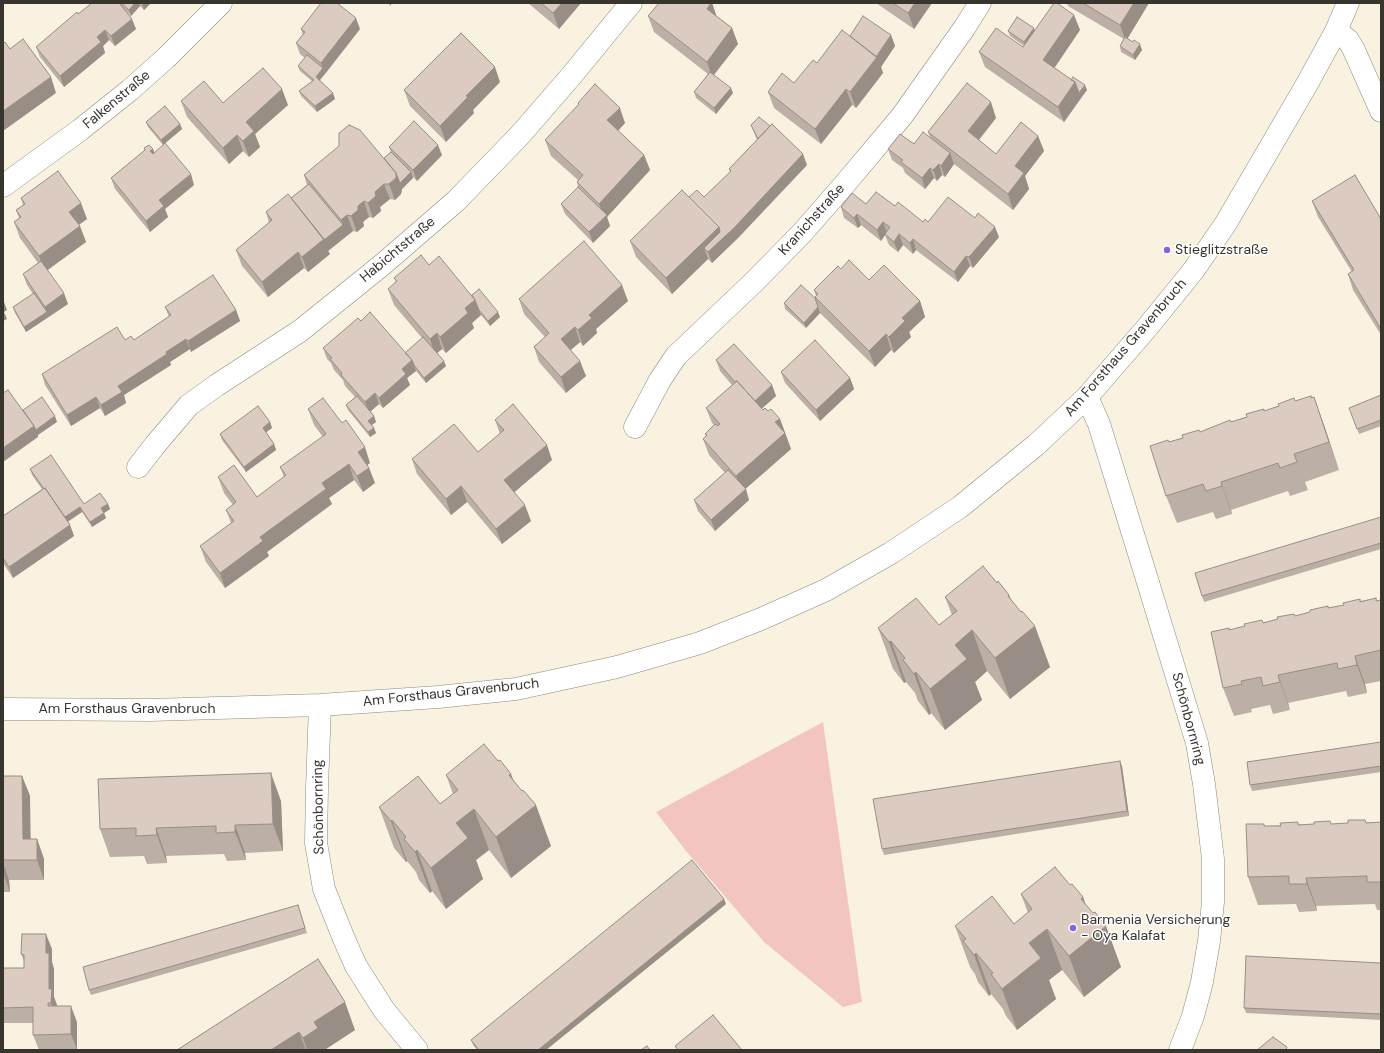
<!DOCTYPE html>
<meta charset="utf-8">
<style>
body{margin:0}
#map{position:relative;width:1384px;height:1053px;overflow:hidden;background:#faf2e1;font-family:"DM Sans",sans-serif}
canvas{display:block}
.frame{position:absolute;inset:0;border:4px solid #38352f;pointer-events:none}
</style>
<div id="map">
<canvas width="1384" height="1053"></canvas>
<div class="frame"></div>
</div>
<script>
const g = document.querySelector('canvas').getContext('2d');
g.lineJoin = 'round';
function fillPath(path, color) {
  g.fillStyle = color;
  g.fill(path, 'evenodd');
}
function toPath(rows) {
  const path = new Path2D();
  for (const r of rows) {
    path.moveTo(r[0], r[1]);
    for (let i = 2; i < r.length; i += 2) path.lineTo(r[i], r[i + 1]);
  }
  return path;
}
function stroke(path, color, width, dash) {
  g.strokeStyle = color;
  g.lineWidth = width;
  g.lineCap = dash ? 'butt' : 'round';
  g.setLineDash(dash || []);
  g.stroke(path);
}
function drawText(font, color, halo, rows, align = 'center') {
  g.font = font + ' "DM Sans",sans-serif';
  g.lineWidth = 3;
  g.setLineDash([]);
  g.textBaseline = 'middle';
  g.strokeStyle = halo;
  g.fillStyle = color;
  for (const [text, x, y, turn = 0] of rows) {
    g.save();
    g.translate(x, y);
    g.rotate((+turn || 0) * Math.PI / 180);
    g.textAlign = isNaN(turn) ? turn : align;
    if (halo) g.strokeText(text, 0, 0);
    g.fillText(text, 0, 0);
    g.restore();
  }
}
const green = toPath([
 [823,722,862,1002,843,1007,764,942,686,851,656,812]
]);
const minor = toPath([
 [1336,31,1348,40,1353,48,1381,111],
 [3,186,80,130,130,90,166,58,221,3],
 [1087,397,1099,424,1146,576,1197,743,1204,784,1213,859,1213,902,1209,941,1202,982,1193,1016,1180,1050],
 [635,427,660,380,676,356,755,281,802,233,844,185,902,116,965,27,980,3],
 [138,467,155,445,189,405,217,385,300,331,382,265,456,201,520,135,572,75,631,3],
 [320,705,317,788,316,843,324,889,344,939,356,966,384,1010,417,1050],
 [3,709,150,710,320,705,438,697,516,689,617,667,700,643,761,619,826,590,891,553,960,507,1036,445,1087,397,1145,330,1193,271,1226,223,1307,84,1336,31,1348,3]
]);
const wall = toPath([
 [92,3,151,3,144,10,140,6,131,16,124,9,136,29,115,46,109,40,103,46,105,53,64,87,40,57,36,47],
 [528,3,581,3,559,29],
 [712,3,717,17,732,28,738,44,714,75,733,93,716,114,696,98,694,92,708,74,654,32,648,16],
 [876,3,932,3,914,29],
 [1067,3,1149,3,1127,39,1142,50,1135,60,1121,52,1120,46,1124,39,1068,6],
 [1074,15,1080,30,1054,68,1087,90,1064,122,985,67,979,52,1023,47,1024,46,1010,36,1008,31,1035,31],
 [301,29,360,29,320,80,335,99,317,112,301,96,299,91,312,81,300,71,298,66,305,58,300,54,296,43,303,35],
 [891,35,895,46,881,67,883,73,856,108,852,105,821,144,774,108,768,92,794,83,817,63,850,36],
 [500,82,473,110,474,113,446,142,410,106,404,90],
 [181,101,223,103,288,105,255,134,260,147,249,157,243,151,229,164,187,117],
 [578,103,625,123,618,131,644,155,650,170,607,217,610,226,593,243,565,214,561,204,578,187,577,182,578,180,551,156,545,140,579,105],
 [996,118,979,140,996,154,1038,136,1044,151,1025,176,1029,189,1013,210,954,164,945,177,942,175,937,181,934,178,925,189,905,173,903,168,892,160,888,149,914,144,930,137,928,132],
 [146,122,180,124,182,129,163,145,148,127],
 [751,125,807,165,738,238,712,263,708,259,672,294,636,257,630,241,689,197,704,197,730,172,729,169,757,140],
 [389,147,442,155,417,181,413,177,402,189,401,194,395,200,390,199,380,207,381,211,373,218,369,217,363,222,364,226,357,232,353,231,328,251,330,254,308,272,304,268,268,297,242,266,236,250,269,223,266,212,291,198,307,185,304,175,384,158,391,152],
 [144,148,153,149,154,153,194,185,165,209,168,217,150,232,115,189,111,178,145,150],
 [21,198,87,219,79,225,86,242,47,270,68,304,26,332,15,313,13,307,33,294,27,285,23,274,38,263,20,238,14,222,19,218,16,210,23,205],
 [1312,201,1381,219,1381,335,1353,290,1348,274,1352,272,1318,217],
 [866,204,895,206,923,222,928,222,999,237,973,268,970,266,958,282,916,250,913,254,903,245,898,252,889,245,885,235,881,241,861,225,858,228,844,218,841,207],
 [429,265,472,295,500,317,490,326,481,315,472,323,474,328,446,353,442,349,437,353,446,366,426,383,416,371,407,378,410,385,383,408,379,404,370,411,374,416,376,422,372,425,374,428,376,433,370,437,348,410,346,405,355,397,345,386,343,380,334,370,331,363,327,359,323,348,361,321,405,353,422,338,394,305,388,289,396,282,394,278],
 [841,269,920,301,925,317,909,332,911,337,894,353,891,350,875,367,820,313,806,328,785,309,784,303,815,298,816,296,814,290],
 [519,299,628,301,596,329,597,333,583,346,580,342,571,350,586,376,566,393,539,362,534,347,545,337,524,314],
 [165,307,236,310,240,321,191,352,190,349,170,362,171,365,124,395,126,403,105,416,100,408,71,426,45,385,42,374,125,340,134,340,169,317],
 [716,360,772,385,776,396,761,409,763,410,768,411,780,419,791,449,745,489,749,500,715,531,698,511,694,500,725,473,709,455,703,439,706,436,705,434,714,425,712,423,706,408,732,385,720,371],
 [781,372,850,378,854,389,820,421,785,383],
 [1381,395,1381,426,1359,434,1349,408],
 [1311,398,1324,425,1339,470,1305,482,1308,490,1290,496,1288,491,1231,510,1232,514,1216,519,1213,512,1177,523,1166,496,1169,442,1295,401],
 [308,409,370,463,367,465,369,468,375,483,363,492,354,480,329,498,332,504,267,552,269,556,225,588,206,562,200,546,231,523,226,510,233,505,224,493,218,477,257,497,284,477,280,467,323,437,314,425],
 [495,420,552,460,514,492,531,521,502,544,467,502,451,515,417,474,412,459,478,452,500,434],
 [270,422,272,428,266,432,274,444,276,450,246,472,222,440,220,434],
 [30,469,84,504,108,504,110,509,104,513,106,518,92,527,82,512,68,522,70,525,74,536,13,578,3,563,3,516,42,489,32,475],
 [1381,517,1381,549,1204,602,1202,596],
 [997,583,1009,595,1012,601,1050,667,1010,699,987,671,975,682,982,700,945,730,931,713,929,715,918,701,915,693,906,682,904,683,893,669,878,628,939,625,952,615,945,597],
 [1376,598,1377,601,1381,600,1381,681,1365,684,1367,693,1348,697,1346,691,1288,703,1290,710,1273,714,1270,705,1251,709,1252,712,1234,716,1223,688,1229,628,1230,630,1263,623,1278,619,1294,614,1295,616,1310,612,1328,606,1329,608,1344,605,1360,599,1361,601],
 [1381,742,1381,772,1252,791,1250,785],
 [1122,766,1129,816,884,855,882,849],
 [446,775,514,781,551,846,511,878,489,850,476,860,483,879,446,909,432,891,430,893,419,880,416,872,407,861,406,862,394,848,379,807,440,804,453,794],
 [3,776,22,776,30,796,30,839,37,839,44,859,44,880,9,880,10,892,3,892],
 [281,801,283,851,245,853,246,860,227,861,224,854,166,856,167,863,147,864,144,856,110,857,100,829],
 [1381,819,1381,910,1377,910,1375,904,1316,906,1317,911,1299,912,1296,904,1258,905,1248,877,1265,826,1314,824,1330,821,1331,824,1381,822],
 [1070,885,1083,897,1085,904,1121,967,1084,997,1062,970,1049,980,1056,999,1017,1030,1006,1016,1003,1009,991,994,989,996,978,982,975,974,970,967,955,926,1014,924,1028,913,1021,894],
 [726,904,546,1050,477,1050,473,1045,471,1040],
 [298,905,307,933,91,995,89,990],
 [52,949,52,962,54,969,54,997,57,1006,77,1022,77,1050,39,1050,33,1035,33,1023,3,1023,3,968,24,968,24,961,21,954],
 [318,959,355,1030,326,1049,326,1050,177,1050],
 [1381,963,1381,1020,1246,1013,1244,1008]
]);
const shadedWall = toPath([
 [135,3,139,3,140,6,131,16,129,10],
 [142,3,151,3,144,10],
 [389,3,392,3,390,6],
 [562,3,581,3,559,29,553,13],
 [711,3,712,3,717,18,707,9],
 [915,3,932,3,914,29,908,13],
 [1134,3,1149,3,1126,41,1120,25],
 [1074,15,1080,30,1049,76,1043,60],
 [356,18,360,29,325,74,321,63],
 [132,19,136,29,115,46,111,36],
 [732,28,738,44,712,77,707,62],
 [1034,28,1036,34,1026,48,1024,42],
 [105,30,109,40,103,46,105,53,64,87,60,76,97,37],
 [891,35,895,46,881,67,883,73,856,108,850,92,875,59],
 [1140,44,1142,50,1135,60,1133,55],
 [495,67,500,82,473,110,474,113,446,142,440,126,466,96],
 [323,68,325,74,318,82,316,77],
 [51,77,56,93,3,131,3,111],
 [1075,82,1081,98,1064,122,1058,107],
 [1085,85,1087,90,1081,98,1079,93],
 [731,88,733,93,716,114,714,108],
 [282,89,288,105,255,134,260,147,249,157,243,141,246,122],
 [846,89,852,105,821,144,815,129],
 [333,93,335,99,317,112,315,106],
 [991,102,996,118,973,147,968,131],
 [620,108,625,123,613,136,607,120],
 [180,124,182,129,163,145,161,140],
 [237,135,243,151,229,164,223,148],
 [1038,136,1044,151,1025,176,1029,189,1013,210,1008,194,1015,166],
 [438,145,442,155,417,181,413,170],
 [153,149,157,160,150,151],
 [950,153,954,164,945,177,941,166],
 [803,154,807,165,738,238,712,263,708,252,704,248,708,259,672,294,666,278,719,227],
 [644,155,650,170,607,217,610,226,593,243,589,232,604,218,599,204],
 [939,164,942,175,937,181,933,170],
 [930,168,934,178,925,189,922,178],
 [411,172,413,178,402,189,400,183],
 [396,173,402,189,401,194,395,200,389,184],
 [191,174,194,185,165,209,168,217,150,232,146,221,159,200],
 [384,184,390,199,380,207,381,211,373,218,368,203,375,192],
 [364,201,369,217,363,222,364,226,357,232,351,216,358,206],
 [81,203,87,219,75,227,69,212],
 [857,214,861,225,858,228,854,218],
 [347,215,353,231,328,251,330,254,308,272,302,257,324,239,343,225,341,220],
 [883,222,887,233,885,234,885,235,881,241,877,230],
 [80,226,86,242,45,272,39,256],
 [995,227,999,237,973,268,969,257],
 [899,234,903,245,898,252,894,242],
 [913,239,916,250,913,254,910,243],
 [298,252,304,268,268,297,262,282],
 [966,256,970,266,958,282,954,272],
 [622,285,628,301,596,329,597,333,583,346,578,330,589,315],
 [64,293,68,304,26,332,24,327,47,312,45,307],
 [3,299,7,310,4,312,7,319,3,321],
 [475,300,481,315,472,323,474,328,446,353,440,337,465,308],
 [920,301,925,317,909,332,911,337,894,353,889,337,902,318],
 [818,307,820,313,806,328,804,323],
 [236,310,240,321,191,352,188,341],
 [498,312,500,317,490,326,488,321],
 [575,327,580,342,566,354,561,339],
 [437,333,442,349,435,355,430,339],
 [886,334,891,350,875,367,869,351],
 [186,339,190,349,170,362,171,365,124,395,126,403,105,416,101,405,118,386,166,352],
 [412,360,416,371,407,378,410,385,383,408,379,398,402,369],
 [444,361,446,366,426,383,424,378],
 [580,361,586,376,566,393,561,377],
 [850,378,854,389,820,421,816,410],
 [772,385,776,396,757,413,753,402],
 [375,393,379,404,369,413,365,402],
 [96,397,100,408,71,426,67,415],
 [1314,397,1324,425,1339,470,1329,442],
 [55,416,57,422,38,435,38,437,3,462,3,448,34,426],
 [374,416,376,422,370,426,368,421],
 [780,419,791,449,742,492,736,476,775,422],
 [270,422,272,428,265,433,263,428],
 [374,428,376,433,370,437,368,432],
 [274,444,276,450,246,472,244,467],
 [547,445,552,460,510,496,504,480],
 [365,447,370,463,363,468,358,452],
 [1294,454,1308,490,1297,462],
 [349,464,354,480,329,498,332,504,267,552,269,556,225,588,220,573,322,483],
 [369,468,375,483,363,492,357,476],
 [1221,482,1231,510,1232,514,1222,486],
 [461,486,467,502,451,515,446,499],
 [746,489,749,500,715,531,711,520],
 [108,504,110,509,104,513,106,518,92,527,90,522,101,508],
 [525,505,531,521,502,544,496,529],
 [80,507,82,512,65,523,63,518],
 [70,525,74,536,13,578,9,567],
 [1009,595,1024,635,1035,626,1050,667,1010,699,995,658,1008,596],
 [972,630,987,671,975,682,982,700,945,730,930,689,955,645],
 [891,641,906,682,904,683,889,642],
 [1355,656,1365,684,1367,693,1357,665],
 [916,672,931,713,929,715,914,674],
 [1278,675,1288,703,1290,710,1280,682],
 [1120,761,1122,766,1129,816,1127,811],
 [271,773,281,801,283,851,273,824],
 [511,774,526,813,536,805,551,846,511,878,496,837,509,775],
 [22,776,30,796,31,860,23,839],
 [474,809,489,850,476,860,483,879,446,909,431,868,456,823],
 [392,820,407,861,406,862,391,821],
 [235,825,245,853,246,860,235,832],
 [156,828,166,856,167,863,157,835],
 [37,839,44,859,44,880,37,860],
 [417,850,432,891,430,893,415,852],
 [3,863,9,880,10,892,3,873],
 [1306,878,1316,906,1317,911,1307,884],
 [1083,897,1096,934,1106,926,1121,967,1084,997,1069,956,1081,899],
 [724,899,726,904,546,1050,538,1050],
 [1047,929,1062,970,1049,980,1056,999,1017,1030,1002,989,1029,943],
 [46,934,52,949,52,962,54,969,54,997,57,1005,57,1019,51,1003,49,989,46,953],
 [976,953,991,994,989,996,974,955],
 [345,1002,355,1030,326,1049,326,1050,307,1050,303,1038,314,1022],
 [71,1006,77,1022,77,1050,71,1034],
 [299,1032,306,1050,271,1050]
]);
const building = toPath([
 [92,3,119,3,132,19,111,36,105,30,97,37,101,42,60,76,36,47,77,12,78,14,92,3],
 [121,3,135,3,129,10,121,3],
 [321,3,337,3,356,18,321,63,296,43,305,32,301,29,321,3],
 [541,3,562,3,553,13,541,3],
 [659,3,711,3,707,9,732,28,707,62,648,16,659,3],
 [893,3,915,3,908,13,893,3],
 [1054,3,1057,3,1074,15,1043,60,1075,82,1058,107,979,52,996,28,1023,47,1054,3],
 [1083,3,1134,3,1120,25,1083,3],
 [863,16,891,35,876,57,850,36,863,16],
 [1017,17,1034,28,1024,42,1008,31,1017,17],
 [842,30,877,57,850,92,846,89,815,129,768,92,782,73,794,83,813,60,817,63,842,30],
 [461,33,495,67,466,96,468,97,440,126,404,90,461,33],
 [1125,37,1133,42,1134,40,1140,44,1133,55,1120,46,1125,37],
 [23,39,51,77,3,111,3,44,5,42,10,49,23,39],
 [307,55,323,68,316,77,333,93,315,106,299,91,314,80,298,66,307,55],
 [263,68,282,89,246,122,254,131,243,141,237,135,223,148,181,101,204,81,223,103,263,68],
 [710,72,731,88,714,108,694,92,710,72],
 [1073,77,1085,85,1079,93,1075,82,1071,80,1073,77],
 [967,83,991,102,968,131,996,154,1021,122,1038,136,1015,166,1024,173,1008,194,928,132,967,83],
 [595,84,620,108,607,120,644,155,599,204,577,182,583,175,545,140,579,104,578,103,595,84],
 [165,106,180,124,161,140,146,122,165,106],
 [759,117,770,126,758,139,751,125,759,117],
 [414,121,438,145,413,170,389,147,414,121],
 [772,124,803,154,734,228,708,252,704,248,720,232,719,227,689,197,697,190,704,197,731,171,729,169,772,124],
 [349,125,360,130,396,173,396,178,389,184,384,184,375,192,376,196,368,203,364,201,358,206,358,210,351,216,347,215,341,220,304,175,339,146,339,133,349,125],
 [923,132,950,153,941,166,939,164,933,170,930,168,922,178,901,162,903,160,888,149,900,134,914,144,923,132],
 [165,143,191,174,159,200,164,206,146,221,111,178,145,150,144,148,149,145,153,149,150,151,153,154,165,143],
 [391,152,411,172,400,183,396,173,384,158,391,152],
 [58,171,81,203,69,212,80,226,39,256,14,222,21,217,16,210,25,204,21,198,58,171],
 [1355,175,1381,219,1381,329,1348,274,1354,270,1312,201,1355,175],
 [309,184,343,225,324,240,291,198,309,184],
 [578,187,607,215,589,232,561,204,578,187],
 [682,190,719,227,666,278,630,241,682,190],
 [876,192,895,206,898,202,923,222,925,219,928,222,948,197,975,218,978,213,995,227,969,257,966,256,954,272,913,239,910,243,899,234,894,242,885,234,890,227,883,222,877,230,857,214,854,218,841,207,852,193,866,204,876,192],
 [288,194,324,239,302,257,298,252,262,282,236,250,272,220,266,212,288,194],
 [584,241,622,285,589,315,592,318,578,330,575,327,561,339,580,361,561,377,534,347,549,333,519,299,584,241],
 [421,255,429,265,439,256,475,300,465,308,468,313,440,337,437,333,430,339,388,289,397,281,394,278,421,255],
 [849,260,869,280,884,265,920,301,902,318,905,321,889,337,886,334,869,351,815,297,818,294,814,290,838,266,841,269,849,260],
 [41,261,64,293,45,307,23,274,41,261],
 [213,275,236,310,188,341,186,339,166,352,167,354,118,386,122,392,101,405,96,397,67,415,42,374,117,327,125,340,131,336,134,340,171,315,165,307,213,275],
 [801,285,815,298,818,307,804,323,784,303,801,285],
 [479,289,498,312,488,321,479,310,475,300,472,295,479,289],
 [34,293,47,312,24,327,13,307,34,293],
 [370,312,412,360,402,369,406,374,379,398,375,393,365,402,341,375,342,373,330,359,332,358,323,348,358,318,361,321,370,312],
 [423,337,444,361,424,378,414,365,412,360,405,353,423,337],
 [815,340,850,378,816,410,781,372,815,340],
 [734,344,772,385,755,401,737,381,735,382,716,360,734,344],
 [737,381,763,410,765,408,768,411,771,409,780,419,775,422,785,433,736,476,703,439,707,435,705,434,715,424,718,426,720,424,706,408,737,381],
 [8,390,34,426,3,448,3,393,8,390],
 [1381,395,1381,420,1357,429,1349,408,1381,395],
 [357,396,374,416,368,421,374,428,368,432,346,405,357,396],
 [1311,396,1311,398,1314,397,1329,442,1294,454,1297,462,1280,468,1278,463,1221,482,1222,486,1206,491,1203,484,1166,496,1150,446,1168,440,1169,442,1183,438,1182,435,1199,430,1200,432,1230,420,1231,422,1247,417,1246,414,1264,409,1264,411,1279,406,1278,404,1294,398,1295,401,1311,396],
 [42,397,55,416,36,430,34,426,23,410,42,397],
 [323,398,342,423,346,420,365,447,358,452,369,468,357,476,349,464,322,483,326,489,260,537,263,541,220,573,200,546,234,521,226,510,236,502,218,477,234,465,257,497,286,475,280,467,326,434,308,409,323,398],
 [513,404,547,445,504,480,525,505,496,529,461,486,446,499,412,459,454,424,478,452,504,430,495,420,513,404],
 [258,406,270,422,263,428,274,444,244,467,220,434,258,406],
 [51,455,84,504,100,493,108,504,101,508,104,513,90,522,80,507,65,517,45,488,44,489,30,469,51,455],
 [728,470,746,489,711,520,694,500,728,470],
 [45,488,70,525,9,567,3,558,3,516,45,488],
 [1381,517,1381,543,1202,596,1195,573,1381,517],
 [983,566,997,583,998,581,1009,595,1008,596,1021,612,1022,611,1035,626,995,658,972,630,955,645,967,659,930,689,916,672,914,674,903,660,905,658,891,641,889,642,878,628,916,598,939,625,957,611,945,597,983,566],
 [1376,598,1376,601,1381,600,1381,650,1355,656,1357,665,1338,669,1337,663,1278,675,1280,682,1263,686,1261,677,1241,681,1242,684,1223,688,1211,632,1229,628,1229,630,1245,626,1244,624,1262,620,1263,623,1278,619,1277,617,1294,614,1295,616,1310,612,1310,610,1328,606,1328,608,1344,605,1343,603,1360,599,1360,602,1376,598],
 [1381,742,1381,766,1250,785,1247,762,1381,742],
 [484,744,498,761,500,760,511,774,509,775,522,791,523,790,536,805,496,837,474,809,456,823,468,838,431,868,417,850,415,852,404,839,406,837,392,820,391,821,379,807,418,776,440,804,458,790,446,775,484,744],
 [1120,761,1127,811,882,849,873,799,1120,761],
 [271,773,273,824,235,825,235,832,216,833,216,826,156,828,157,835,136,836,136,828,100,829,98,779,271,773],
 [3,776,22,776,23,839,37,839,37,860,3,860,3,776],
 [1381,819,1381,882,1367,882,1367,876,1306,878,1307,884,1289,884,1289,876,1248,877,1246,824,1264,824,1264,826,1281,826,1280,823,1298,822,1298,825,1314,824,1314,822,1330,821,1331,824,1348,823,1348,820,1365,820,1366,823,1381,822,1381,819],
 [692,860,724,899,538,1050,479,1050,471,1040,692,860],
 [1055,867,1070,885,1072,884,1083,897,1081,899,1093,913,1095,912,1106,926,1069,956,1047,929,1029,943,1041,958,1002,989,991,974,993,973,976,953,974,955,963,941,966,939,955,926,992,896,1014,924,1032,909,1021,894,1055,867],
 [298,905,305,928,89,990,83,967,298,905],
 [22,934,46,934,46,953,49,953,49,989,52,989,51,1003,48,1003,48,1006,71,1006,71,1034,33,1035,33,1007,3,1008,3,968,24,968,24,955,21,954,22,934],
 [1246,956,1381,963,1381,1014,1244,1008,1246,956],
 [318,959,345,1002,314,1022,318,1028,303,1038,299,1032,271,1050,177,1050,318,959],
 [713,1015,742,1050,678,1050,675,1046,713,1015],
 [1273,1037,1287,1047,1286,1050,1257,1050,1273,1037],
 [647,1046,650,1050,641,1050,647,1046]
]);
const markers = [
 [1167,250,4,"#8465e0"],
 [1073,928,4,"#8465e0"]
];
const streetNames = [
 ["Falkenstraße",117,100,-40],
 ["Kranichstraße",812,220,-48],
 ["Habichtstraße",398,250,-40],
 ["Am Forsthaus Gravenbruch",1126,348,-49],
 ["Am Forsthaus Gravenbruch",451,693,-6],
 ["Am Forsthaus Gravenbruch",127,709],
 ["Schönbornring",1188,719,75],
 ["Schönbornring",319,807,-91]
];
const poiNames = [
 ["Stieglitzstraße",1175,250],
 ["Barmenia Versicherung",1081,920],
 ["- Oya Kalafat",1081,936]
];
fillPath(green, '#f3c5c0');
stroke(minor, '#8f8879', 23);
stroke(minor, '#fff', 22);
fillPath(wall, '#bcafa5');
fillPath(shadedWall, '#998e86');
fillPath(building, '#dbcbc0');
stroke(building, '#998e86', 1);
for (const [x, y, r, color] of markers) {
  const dot = new Path2D();
  dot.arc(x, y, r, 0, 2 * Math.PI);
  g.fillStyle = color;
  g.fill(dot);
  stroke(dot, '#fff', 1.5);
}
drawText('14px', '#38352f', '#fff', streetNames);
drawText('14px', '#38352f', '#fff', poiNames, 'left');
</script>
